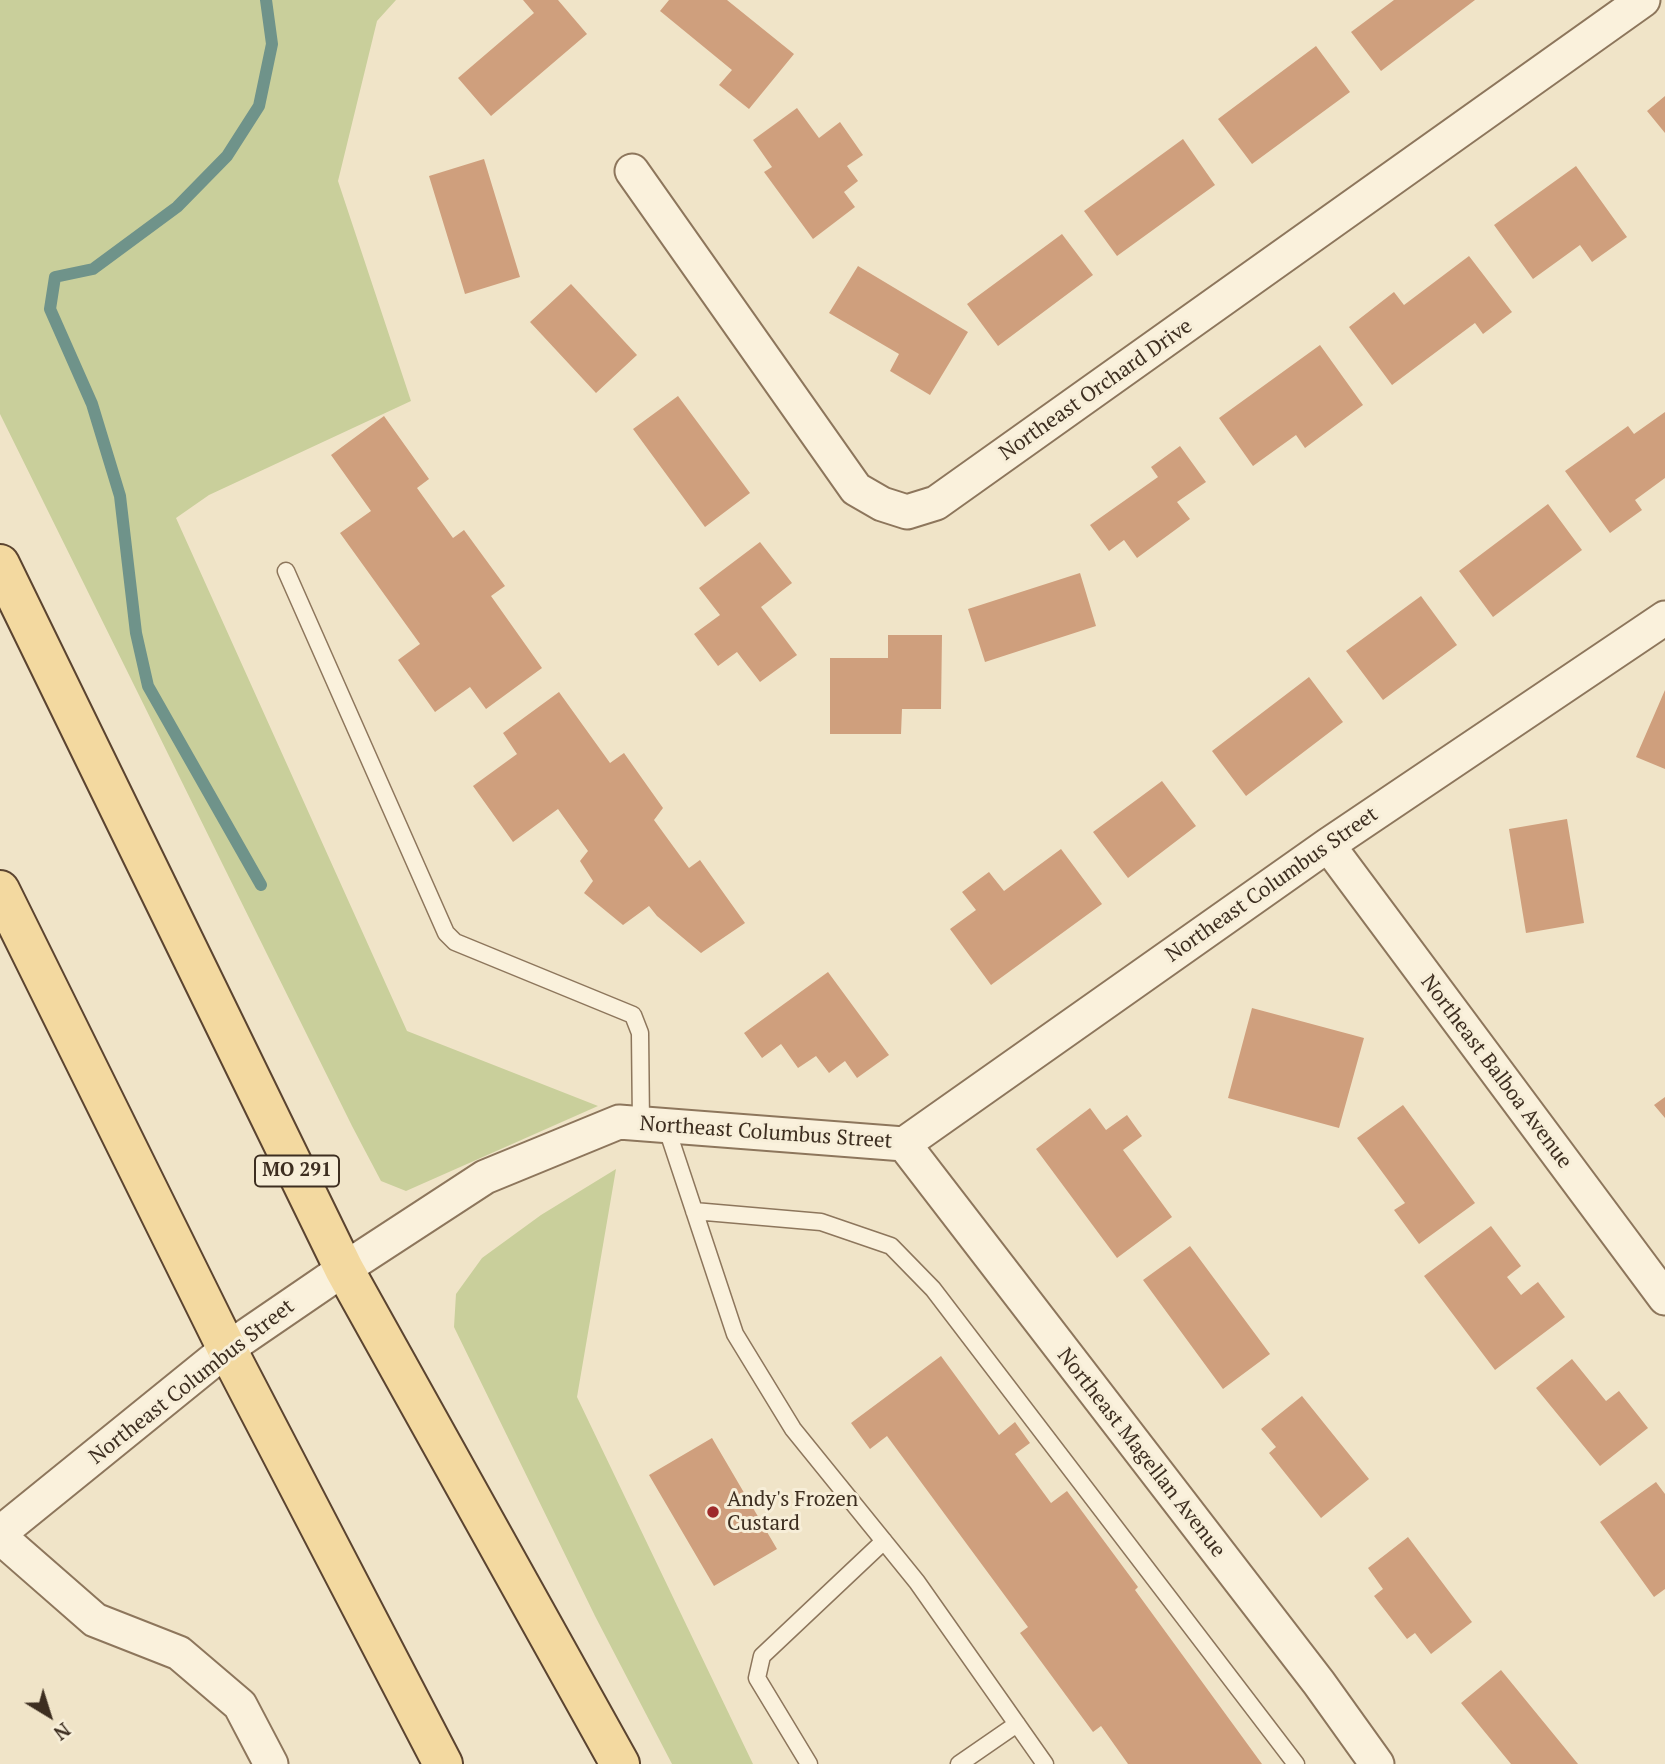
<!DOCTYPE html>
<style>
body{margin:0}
#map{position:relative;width:1665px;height:1764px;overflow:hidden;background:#f0e4c8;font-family:"PT Serif",serif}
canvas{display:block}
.north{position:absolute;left:14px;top:1680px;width:70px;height:70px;-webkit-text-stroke:5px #f7eed8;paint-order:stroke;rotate:142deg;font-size:19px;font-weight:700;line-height:28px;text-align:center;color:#3d2e20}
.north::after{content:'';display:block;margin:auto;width:24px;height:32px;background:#3d2e20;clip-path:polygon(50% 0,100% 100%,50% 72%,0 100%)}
</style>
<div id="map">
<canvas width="1665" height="1764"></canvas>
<div class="north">N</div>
</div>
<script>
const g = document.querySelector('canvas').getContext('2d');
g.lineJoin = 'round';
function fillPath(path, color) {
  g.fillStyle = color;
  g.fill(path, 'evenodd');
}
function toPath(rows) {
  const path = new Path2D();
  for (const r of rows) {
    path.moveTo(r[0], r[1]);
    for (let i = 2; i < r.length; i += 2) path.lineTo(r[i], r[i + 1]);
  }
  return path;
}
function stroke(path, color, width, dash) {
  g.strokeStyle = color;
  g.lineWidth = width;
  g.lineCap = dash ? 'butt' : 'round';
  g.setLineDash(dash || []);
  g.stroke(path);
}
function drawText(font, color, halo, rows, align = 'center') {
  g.font = font + ' "PT Serif",serif';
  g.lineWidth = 6;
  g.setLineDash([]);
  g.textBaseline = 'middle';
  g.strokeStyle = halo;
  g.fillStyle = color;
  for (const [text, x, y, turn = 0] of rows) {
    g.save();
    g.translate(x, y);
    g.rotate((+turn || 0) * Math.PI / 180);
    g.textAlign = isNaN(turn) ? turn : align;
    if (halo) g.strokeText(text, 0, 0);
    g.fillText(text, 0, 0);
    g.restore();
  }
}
const green = toPath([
 [0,0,396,0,377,21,338,181,411,401,209,495,176,518,407,1031,598,1106,406,1191,381,1181,352,1126,0,414],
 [616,1169,577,1397,753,1764,672,1764,595,1616,454,1327,456,1294,482,1258,541,1215]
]);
const stream = toPath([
 [261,885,148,686,136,633,120,496,92,404,50,309,55,277,93,269,177,207,227,156,259,106,272,44,266,0]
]);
const building = toPath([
 [523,0,558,0,587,34,491,116,458,78,534,13],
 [669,0,727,0,794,54,749,109,719,85,732,70,660,11],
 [1394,0,1475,0,1381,71,1351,32],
 [1316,46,1350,92,1252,164,1218,119],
 [1665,96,1665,133,1647,111],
 [797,108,819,138,840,122,863,155,847,166,858,181,844,192,855,207,813,239,764,172,772,167,753,140],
 [1183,139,1215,185,1117,256,1084,211],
 [484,159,520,277,465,294,429,176],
 [1576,166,1627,237,1592,262,1580,245,1533,279,1494,225],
 [1062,234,1093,275,998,346,967,304],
 [1469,256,1512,312,1483,334,1475,323,1392,385,1349,327,1394,292,1404,305],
 [858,266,968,332,930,395,890,371,899,354,829,313],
 [571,284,637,355,596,393,530,322],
 [1320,345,1363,405,1305,448,1296,435,1253,466,1219,418],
 [678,396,750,493,705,527,633,429],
 [1665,412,1665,478,1635,500,1642,510,1610,533,1565,471,1628,426,1634,434],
 [384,416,429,479,417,488,453,538,464,530,505,586,491,596,542,668,486,709,470,687,435,712,398,660,420,644,340,533,371,511,331,455],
 [1180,446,1206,482,1177,502,1190,519,1137,558,1124,540,1109,551,1090,525,1158,477,1151,467],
 [1548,504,1582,550,1493,617,1459,571],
 [760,542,792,583,761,607,797,655,760,682,737,652,718,666,694,634,720,615,699,588],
 [1080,573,1096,626,985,662,968,609],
 [1421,596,1457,645,1383,700,1346,651],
 [888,635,942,635,941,709,902,709,901,734,830,734,830,658,888,658],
 [1309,677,1343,722,1246,796,1212,751],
 [1665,690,1665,769,1636,757],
 [559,692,610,763,624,753,663,808,654,820,689,868,700,860,745,923,701,953,657,916,649,906,623,925,584,893,593,881,580,861,588,851,558,809,513,842,473,786,517,754,503,733],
 [1162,781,1196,826,1128,878,1093,832],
 [1567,819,1584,923,1526,933,1509,829],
 [1061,849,1102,904,991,985,950,929,976,910,962,892,989,872,1004,891],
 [828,972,889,1055,857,1078,845,1061,829,1073,816,1056,798,1068,781,1044,762,1058,744,1033],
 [1252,1008,1364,1038,1339,1128,1228,1098],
 [1665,1097,1665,1118,1654,1105],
 [1403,1105,1475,1203,1419,1244,1394,1210,1405,1203,1357,1138],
 [1090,1108,1106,1130,1127,1115,1142,1136,1123,1150,1172,1217,1117,1258,1036,1149],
 [1491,1226,1521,1266,1507,1277,1521,1295,1538,1282,1565,1317,1495,1370,1424,1276],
 [1190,1246,1270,1354,1223,1389,1143,1280],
 [941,1356,999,1435,1015,1422,1030,1443,1015,1454,1051,1503,1067,1491,1138,1587,1135,1590,1262,1764,1128,1764,1101,1726,1093,1732,1020,1633,1028,1627,887,1436,870,1449,851,1423],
 [1572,1359,1606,1401,1619,1391,1648,1428,1600,1466,1536,1388],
 [1302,1396,1369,1479,1321,1518,1269,1453,1276,1447,1261,1429],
 [712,1438,777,1549,714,1586,649,1475],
 [1656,1482,1665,1494,1665,1589,1654,1597,1600,1522],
 [1408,1537,1472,1622,1431,1654,1415,1633,1407,1639,1374,1596,1383,1589,1368,1568],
 [1501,1670,1578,1764,1511,1764,1461,1703]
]);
const lane = toPath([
 [286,571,446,933,455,942,633,1015,640,1033,641,1124],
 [666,1126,735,1334,793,1429,917,1582,1045,1764],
 [694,1211,821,1222,891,1246,933,1289,1296,1764],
 [809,1764,757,1678,762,1656,884,1541],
 [959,1764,1017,1724]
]);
const street = toPath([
 [632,171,856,489,882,504,907,512,936,503,1643,0],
 [1328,845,1665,1298],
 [904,1144,1319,1683,1377,1764],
 [0,1533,227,1349,344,1269,485,1177,619,1122,904,1144,1328,845,1665,618],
 [0,1537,95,1620,179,1653,240,1705,271,1764]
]);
const primary = toPath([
 [0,564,344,1269,620,1764],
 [0,890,227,1349,443,1764]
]);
const markers = [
 [713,1512,7,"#9e2a2b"]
];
const shields = [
 [297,1171,84]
];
const shieldNames = [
 ["MO 291",297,1171]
];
const streetNames = [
 ["Northeast Orchard Drive",1096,390,-35],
 ["Northeast Columbus Street",1272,885,-35],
 ["Northeast Balboa Avenue",1496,1072,53],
 ["Northeast Columbus Street",766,1133,4],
 ["Northeast Columbus Street",192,1382,-38],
 ["Northeast Magellan Avenue",1141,1453,52]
];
const poiNames = [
 ["Andy's Frozen",727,1500],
 ["Custard",727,1524]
];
fillPath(green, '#c9cf9b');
stroke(stream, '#6f938a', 12);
fillPath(building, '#cf9f7d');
stroke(lane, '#8d765c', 19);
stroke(street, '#8d765c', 37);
stroke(primary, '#5b4430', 42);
stroke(lane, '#faf1dc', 16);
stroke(street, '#faf1dc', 33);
stroke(primary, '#f3d9a0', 38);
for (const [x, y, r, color] of markers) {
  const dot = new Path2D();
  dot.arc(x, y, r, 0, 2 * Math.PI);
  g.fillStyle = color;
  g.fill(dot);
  stroke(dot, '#f7eed8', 2.5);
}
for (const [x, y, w] of shields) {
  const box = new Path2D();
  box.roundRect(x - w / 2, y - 15.5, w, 31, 5);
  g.fillStyle = '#f7eed8';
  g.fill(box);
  stroke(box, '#3d2e20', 2);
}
drawText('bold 19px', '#3d2e20', null, shieldNames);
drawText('21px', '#3d2e20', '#f7eed8', streetNames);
drawText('21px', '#3d2e20', '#f7eed8', poiNames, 'left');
</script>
